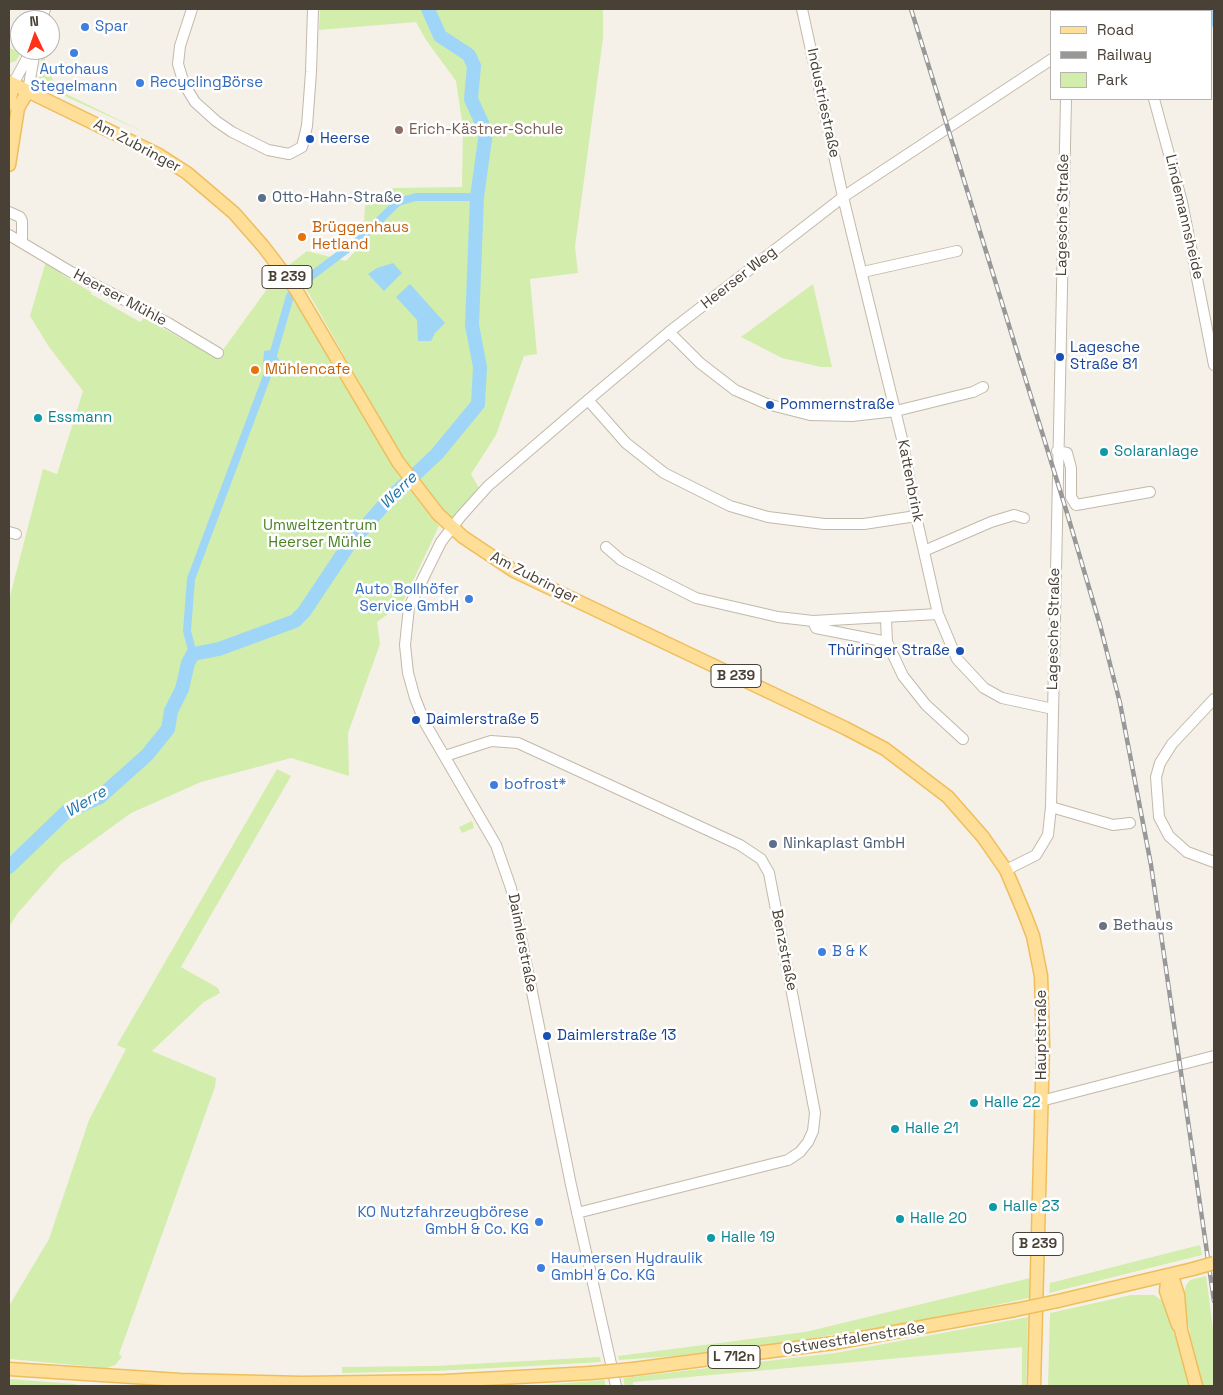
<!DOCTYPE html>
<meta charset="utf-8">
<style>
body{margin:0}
#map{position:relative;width:1223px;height:1395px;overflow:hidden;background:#f5f1e8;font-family:"Space Grotesk",sans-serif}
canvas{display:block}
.frame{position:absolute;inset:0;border:10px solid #4a4136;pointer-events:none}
.legend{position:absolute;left:1050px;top:10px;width:162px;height:90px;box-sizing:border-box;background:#fff;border:1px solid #b7b3af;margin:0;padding:6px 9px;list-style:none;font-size:15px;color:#4a4136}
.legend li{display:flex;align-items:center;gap:10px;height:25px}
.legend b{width:25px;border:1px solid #b7b3af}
.north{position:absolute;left:10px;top:10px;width:50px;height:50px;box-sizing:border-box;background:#fff;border:1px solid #b7b3af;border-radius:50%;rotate:357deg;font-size:14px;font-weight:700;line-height:20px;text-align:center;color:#4a4136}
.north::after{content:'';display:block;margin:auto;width:18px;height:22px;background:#ff3116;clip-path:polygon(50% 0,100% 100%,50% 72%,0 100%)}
</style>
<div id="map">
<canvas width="1223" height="1395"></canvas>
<div class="frame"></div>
<ul class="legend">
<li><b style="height:6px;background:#ffde98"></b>Road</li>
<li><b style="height:6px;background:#989898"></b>Railway</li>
<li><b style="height:14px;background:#d3edad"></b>Park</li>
</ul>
<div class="north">N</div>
</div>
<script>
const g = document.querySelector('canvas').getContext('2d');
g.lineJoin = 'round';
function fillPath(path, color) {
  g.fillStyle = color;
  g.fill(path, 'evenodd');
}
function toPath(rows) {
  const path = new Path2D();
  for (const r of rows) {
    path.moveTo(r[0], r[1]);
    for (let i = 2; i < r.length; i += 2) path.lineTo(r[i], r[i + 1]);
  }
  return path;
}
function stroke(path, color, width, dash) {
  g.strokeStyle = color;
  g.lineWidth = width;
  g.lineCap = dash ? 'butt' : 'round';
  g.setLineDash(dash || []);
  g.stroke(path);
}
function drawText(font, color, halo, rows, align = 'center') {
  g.font = font + ' "Space Grotesk",sans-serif';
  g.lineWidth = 5;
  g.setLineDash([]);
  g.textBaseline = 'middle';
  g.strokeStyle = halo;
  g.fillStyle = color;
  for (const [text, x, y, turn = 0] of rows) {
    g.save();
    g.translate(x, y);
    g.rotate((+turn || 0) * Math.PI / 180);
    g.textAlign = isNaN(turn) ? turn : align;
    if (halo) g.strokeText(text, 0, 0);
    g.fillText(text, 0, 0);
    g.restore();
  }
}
const green = toPath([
 [320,9,603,9,603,38,575,247,578,273,530,279,537,354,524,356,496,435,471,474,479,488,451,521,399,452,309,294,289,265,307,251,346,261,363,243,365,206,394,188,462,187,463,128,456,81,426,40,416,22,319,30],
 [9,48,21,52,16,61,9,63],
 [42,51,50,75,60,91,148,134,45,87,39,77],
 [46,261,61,270,61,274,91,292,91,294,140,322,144,318,217,358,278,274,439,526,402,604,377,622,380,644,348,733,349,776,291,758,201,782,131,813,61,864,17,914,9,927,9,600,43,469,57,474,83,391,49,347,30,316],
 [813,284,832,367,821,367,782,358,741,337],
 [277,769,291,776,181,967,218,988,220,993,204,1002,152,1051,216,1078,215,1087,119,1354,122,1357,115,1365,107,1368,9,1359,9,1306,49,1239,89,1120,126,1049,117,1045],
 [472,821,474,828,462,833,459,827],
 [1200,1245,1202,1255,1049,1293,1050,1283],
 [1206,1276,1214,1336,1214,1386,1048,1386,1050,1313,1131,1295,1154,1295,1164,1302,1175,1336,1190,1332,1182,1299,1186,1285,1190,1280],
 [1030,1278,1029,1298,930,1319,776,1344,675,1356,619,1360,618,1356,805,1332],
 [1028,1317,1026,1386,1022,1386,1022,1347,633,1382,633,1386,625,1386,623,1378,835,1353],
 [600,1357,601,1362,532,1366,434,1371,342,1373,342,1367,434,1366],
 [9,1379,75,1384,79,1386,9,1386],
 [605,1380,605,1386,530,1386,593,1381]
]);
const water = toPath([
 [393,263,402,273,384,291,368,274,377,268],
 [410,284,445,323,435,333,431,341,418,341,417,320,396,297],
 [270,350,279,359,279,368,272,369,269,379,264,378,268,367,263,364,264,351]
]);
const canal = toPath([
 [302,283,359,240,398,202,416,197,477,197],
 [193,654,187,631,191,579,267,376,290,296]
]);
const river = toPath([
 [1212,17,1214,20],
 [9,867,66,812,100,797,147,755,168,729,171,711,182,689,188,663,193,654,219,649,295,621,304,612,348,546,391,497,437,454,478,404,480,367,472,325,477,197,486,132,471,99,474,66,469,55,440,36,428,9]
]);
const minor = toPath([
 [192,9,180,46,178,64,184,84,195,102,216,121,232,132,268,150,289,154,302,147,307,126,311,72,313,9],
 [802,9,843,197,903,443,916,516,938,614,957,659,984,688,1002,698,1053,709],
 [1127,9,1128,11],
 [1085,11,1086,9],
 [42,20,45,9],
 [13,84,31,51],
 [28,91,35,50],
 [1154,99,1182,202,1214,365],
 [9,212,20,217,22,221,22,242],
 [9,235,71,272,168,323,218,353],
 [863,272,957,251],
 [669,332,700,363,735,390,767,404,810,415,852,416,896,411,973,392,983,387],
 [588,400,626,443,664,473,730,506,768,517,824,524,864,524,916,516],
 [1057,451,1067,453,1071,468,1071,497,1076,505,1150,492],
 [9,532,16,534],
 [606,547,621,560,696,598,778,617,813,621,938,614],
 [924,551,991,522,1014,515,1024,518],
 [813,621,816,628,887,642,886,619],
 [887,642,903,676,926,705,963,739],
 [1214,699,1172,744,1160,763,1156,777,1159,817,1169,836,1187,852,1214,862],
 [445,756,491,741,518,743,740,845,761,859,769,873,815,1113,813,1131,808,1142,800,1152,788,1160,577,1213],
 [1051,807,1113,825,1130,823],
 [1006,870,1036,855,1048,835,1051,807,1066,99],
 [1041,1101,1214,1056],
 [616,1386,571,1185,511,888,496,845,425,723,415,698,408,673,405,645,409,607,441,542,461,516,488,486,588,400,669,332,843,197,1052,59]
]);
const major = toPath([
 [9,82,159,155,187,173,234,213,263,246,295,288,398,462,438,514,463,537,514,571,845,728,885,749,948,797,983,837,1006,870,1025,915,1033,936,1041,976,1043,1045,1034,1386],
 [9,104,13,84],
 [9,165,18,108,28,91],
 [1168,1275,1173,1279,1178,1295,1181,1330,1196,1386],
 [1168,1275,1166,1291,1178,1325],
 [1058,1301,1193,1269],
 [9,1369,180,1380,302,1383,445,1381,591,1373],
 [633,1369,834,1343,1015,1310]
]);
const rail = toPath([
 [911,9,1067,513,1100,625,1120,703,1151,865,1214,1301]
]);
const majorBridge = toPath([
 [1193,1269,1214,1263],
 [1015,1310,1058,1301],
 [591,1373,633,1369]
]);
const markers = [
 [85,27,5,"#3f7fe0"],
 [74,53,5,"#3f7fe0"],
 [140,83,5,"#3f7fe0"],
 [399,130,5,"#8d6e63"],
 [310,139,5,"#1a4fb4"],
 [262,198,5,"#5c6f8a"],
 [302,237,5,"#e8710a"],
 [1060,357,5,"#1a4fb4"],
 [255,370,5,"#e8710a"],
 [770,405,5,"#1a4fb4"],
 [38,418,5,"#0f9aa8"],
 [1104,452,5,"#0f9aa8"],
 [469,599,5,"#3f7fe0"],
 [960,651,5,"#1a4fb4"],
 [416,720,5,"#1a4fb4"],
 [494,785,5,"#3f7fe0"],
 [773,844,5,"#5c6f8a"],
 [1103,926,5,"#6b7280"],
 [822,952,5,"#3f7fe0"],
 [547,1036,5,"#1a4fb4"],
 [974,1103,5,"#0f9aa8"],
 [895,1129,5,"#0f9aa8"],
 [993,1207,5,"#0f9aa8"],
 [900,1219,5,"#0f9aa8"],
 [539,1222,5,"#3f7fe0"],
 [711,1238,5,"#0f9aa8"],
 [541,1268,5,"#3f7fe0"]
];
const shields = [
 [287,277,50],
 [736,676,50],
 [1038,1244,50],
 [734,1357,52]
];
const shieldNames = [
 ["B 239",287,277],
 ["B 239",736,676],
 ["B 239",1038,1244],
 ["L 712n",734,1357]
];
const shopNames = [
 ["Spar",95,27],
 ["Autohaus",74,70,"center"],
 ["Stegelmann",74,87,"center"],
 ["RecyclingBörse",150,83],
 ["Auto Bollhöfer",459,590,"right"],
 ["Service GmbH",459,607,"right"],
 ["bofrost*",504,785],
 ["B & K",832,952],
 ["KO Nutzfahrzeugbörese",529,1213,"right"],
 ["GmbH & Co. KG",529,1230,"right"],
 ["Haumersen Hydraulik",551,1259],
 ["GmbH & Co. KG",551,1276]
];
const streetNames = [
 ["Industriestraße",823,103,78],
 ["Am Zubringer",137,146,28],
 ["Lagesche Straße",1063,215,-89],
 ["Lindemannsheide",1184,217,77],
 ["Heerser Weg",739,278,-38],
 ["Heerser Mühle",120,298,28],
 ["Kattenbrink",910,481,79],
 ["Am Zubringer",534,578,27],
 ["Lagesche Straße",1054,629,-89],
 ["Daimlerstraße",522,943,79],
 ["Benzstraße",784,950,79],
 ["Hauptstraße",1042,1035,-90],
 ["Ostwestfalenstraße",854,1339,-9]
];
const educationNames = [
 ["Erich-Kästner-Schule",409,130]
];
const transitNames = [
 ["Heerse",320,139],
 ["Lagesche",1070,348],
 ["Straße 81",1070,365],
 ["Pommernstraße",780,405],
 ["Thüringer Straße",950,651,"right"],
 ["Daimlerstraße 5",426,720],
 ["Daimlerstraße 13",557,1036]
];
const serviceNames = [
 ["Otto-Hahn-Straße",272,198],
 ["Ninkaplast GmbH",783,844]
];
const foodNames = [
 ["Brüggenhaus",312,228],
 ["Hetland",312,245],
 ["Mühlencafe",265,370]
];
const cultureNames = [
 ["Essmann",48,418],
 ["Solaranlage",1114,452],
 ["Halle 22",984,1103],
 ["Halle 21",905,1129],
 ["Halle 23",1003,1207],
 ["Halle 20",910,1219],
 ["Halle 19",721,1238]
];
const parkNames = [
 ["Umweltzentrum",320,526],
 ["Heerser Mühle",320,543]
];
const worshipNames = [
 ["Bethaus",1113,926]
];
const waterNames = [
 ["Werre",399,491,-45],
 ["Werre",86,802,-31]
];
fillPath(green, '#d3edad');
fillPath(water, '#9fd6f7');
stroke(canal, '#9fd6f7', 8);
stroke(river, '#9fd6f7', 14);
stroke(minor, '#c2b9aa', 12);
stroke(major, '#efbe5c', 15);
stroke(minor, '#fff', 10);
stroke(major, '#ffde98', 12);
stroke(rail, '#989898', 4.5);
stroke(rail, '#fff', 2.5, [8]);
stroke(majorBridge, '#efbe5c', 15, []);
stroke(majorBridge, '#ffde98', 12);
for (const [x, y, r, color] of markers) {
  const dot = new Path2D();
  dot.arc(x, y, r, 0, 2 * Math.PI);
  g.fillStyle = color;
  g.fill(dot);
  stroke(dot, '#fff', 2);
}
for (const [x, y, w] of shields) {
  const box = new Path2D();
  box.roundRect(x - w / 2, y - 11.5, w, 23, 4);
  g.fillStyle = '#fff';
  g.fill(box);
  stroke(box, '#4a4136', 1);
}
drawText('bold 14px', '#4a4136', null, shieldNames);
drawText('15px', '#366cbe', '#fff', shopNames, 'left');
drawText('15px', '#4a4136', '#fff', streetNames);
drawText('15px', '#785e54', '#fff', educationNames, 'left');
drawText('15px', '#164399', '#fff', transitNames, 'left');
drawText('15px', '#4e5e75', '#fff', serviceNames, 'left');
drawText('15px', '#c56008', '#fff', foodNames, 'left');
drawText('15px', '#0d838f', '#fff', cultureNames, 'left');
drawText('15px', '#4a8223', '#fff', parkNames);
drawText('15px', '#5b616d', '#fff', worshipNames, 'left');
drawText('italic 16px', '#2278af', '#fff', waterNames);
</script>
